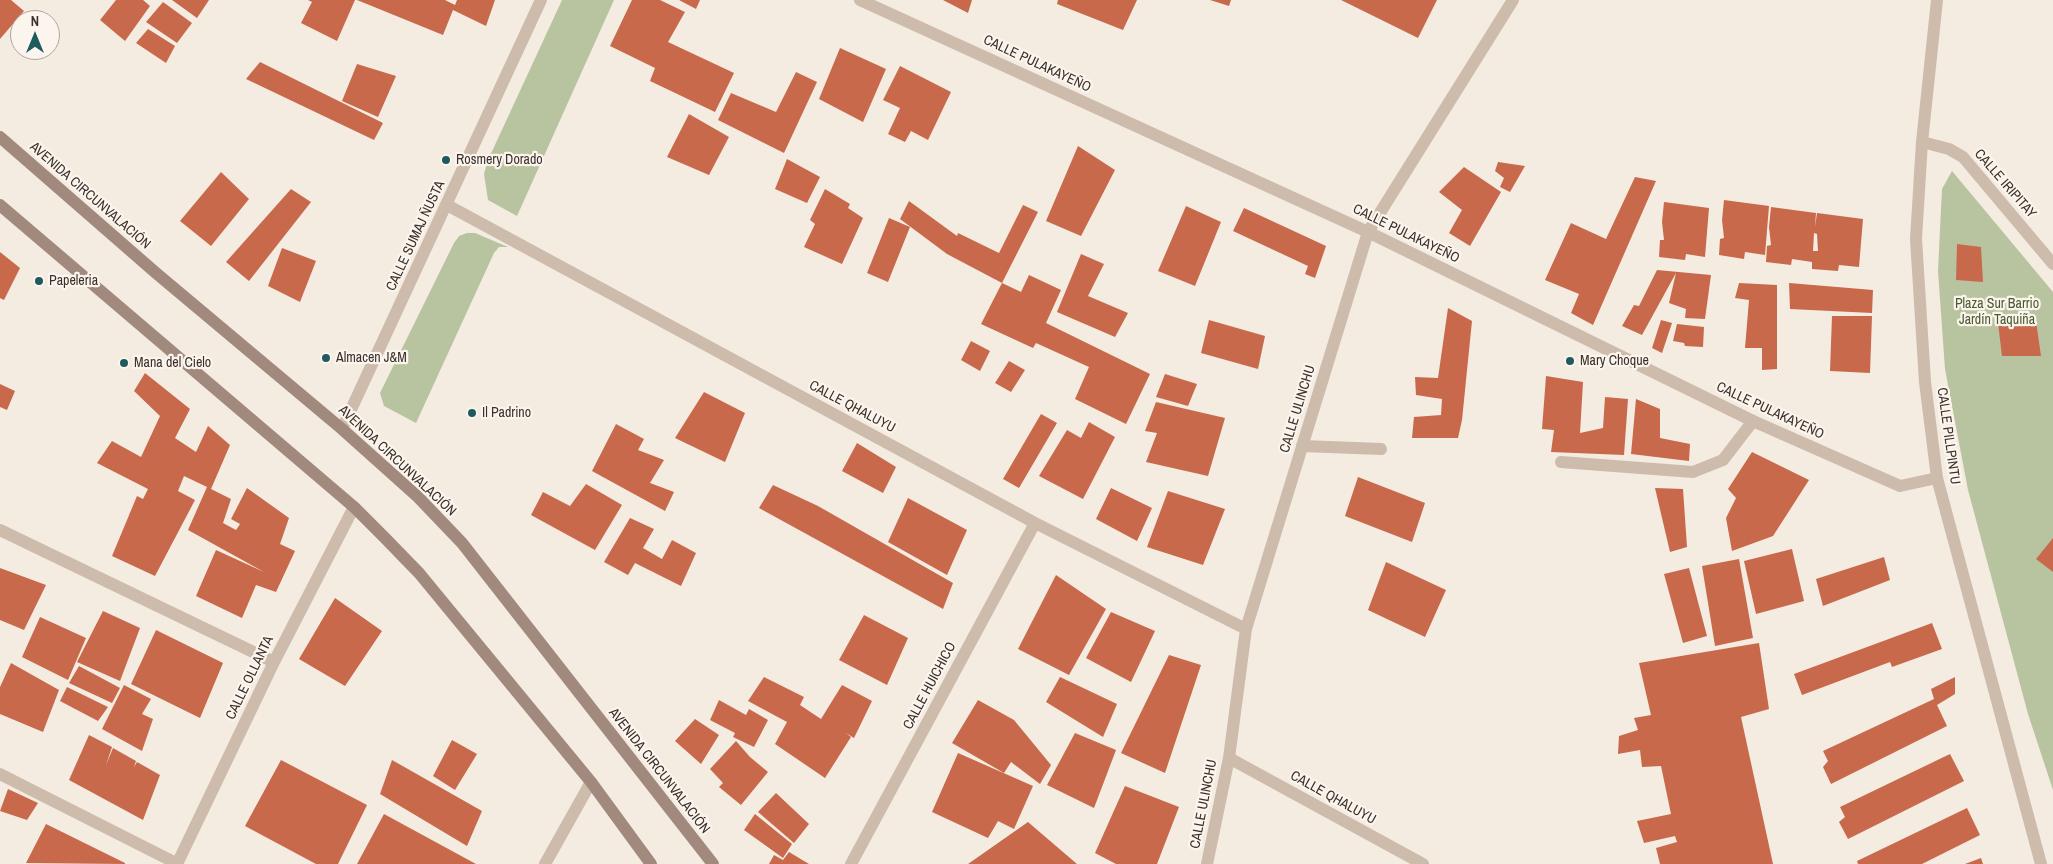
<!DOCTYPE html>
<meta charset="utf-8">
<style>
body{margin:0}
#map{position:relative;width:2053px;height:864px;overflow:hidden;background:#f4ebe1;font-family:"Archivo Narrow",sans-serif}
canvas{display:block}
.north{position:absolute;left:10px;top:10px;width:50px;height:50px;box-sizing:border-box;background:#fbf5ee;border:1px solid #aea6a0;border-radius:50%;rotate:0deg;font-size:14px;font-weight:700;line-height:20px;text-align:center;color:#3b302b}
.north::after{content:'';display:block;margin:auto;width:18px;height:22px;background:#1f5a5e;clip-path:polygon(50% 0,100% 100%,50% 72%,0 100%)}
</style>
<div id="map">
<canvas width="2053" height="864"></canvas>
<div class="north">N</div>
</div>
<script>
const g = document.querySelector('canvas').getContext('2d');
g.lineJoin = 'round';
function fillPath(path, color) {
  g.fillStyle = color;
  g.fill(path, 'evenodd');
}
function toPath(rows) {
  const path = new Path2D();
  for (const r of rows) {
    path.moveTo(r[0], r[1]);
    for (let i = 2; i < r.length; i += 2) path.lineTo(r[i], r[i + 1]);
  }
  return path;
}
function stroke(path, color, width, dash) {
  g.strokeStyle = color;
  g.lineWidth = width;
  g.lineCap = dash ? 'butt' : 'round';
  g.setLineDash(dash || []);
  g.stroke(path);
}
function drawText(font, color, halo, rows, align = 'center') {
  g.font = font + ' "Archivo Narrow",sans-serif';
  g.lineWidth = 4.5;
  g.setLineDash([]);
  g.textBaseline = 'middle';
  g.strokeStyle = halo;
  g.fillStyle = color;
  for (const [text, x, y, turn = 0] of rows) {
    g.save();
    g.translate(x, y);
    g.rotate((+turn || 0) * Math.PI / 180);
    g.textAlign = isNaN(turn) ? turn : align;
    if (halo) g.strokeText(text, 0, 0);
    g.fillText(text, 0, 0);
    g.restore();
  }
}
const green = toPath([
 [562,0,614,0,517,216,488,200,484,174,488,160],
 [1952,171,2053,292,2053,790,2028,714,1968,490,1945,369,1938,271,1942,189],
 [467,233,475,233,508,247,499,247,494,253,416,423,384,406,380,393,454,243,459,236]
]);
const building = toPath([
 [0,0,11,0,24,11,0,39],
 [116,0,143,0,150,6,125,41,100,20],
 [172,0,209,0,197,18],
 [308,0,355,0,337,41,301,23,312,2],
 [357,0,445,0,455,5,457,0,495,0,486,26,453,10,443,35],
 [632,0,660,0,685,12,668,42,734,73,715,112,650,81,655,68,610,46],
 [679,0,700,0,696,9],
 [943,0,972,0,968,13],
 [1058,0,1137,0,1123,30,1057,4],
 [1210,0,1231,0,1229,6],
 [1341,0,1437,0,1418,38],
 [163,2,192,23,177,43,146,22],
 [148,29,175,46,166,63,136,43],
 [840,48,886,69,863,122,819,99],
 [260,62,383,123,374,140,246,79],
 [357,64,396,76,378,117,342,101],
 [900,66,951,92,928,140,911,131,905,142,888,134,900,108,883,100],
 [796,72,817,82,784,153,718,120,731,93,776,112],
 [689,114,729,137,709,175,667,157],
 [1078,146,1115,170,1081,236,1046,221],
 [787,159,820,177,807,203,775,189],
 [1498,162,1525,166,1510,192,1500,187,1504,178,1495,171],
 [1464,167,1501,192,1470,246,1449,233,1462,210,1439,192],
 [221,172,249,199,211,246,180,221],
 [1635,177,1656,181,1593,325,1571,313,1579,294,1545,280,1571,223,1606,239],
 [291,189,311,202,249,281,226,262],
 [825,189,850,204,848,208,863,218,842,264,804,247,815,224,810,220],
 [1724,200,1769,206,1765,255,1745,252,1744,259,1719,255,1720,239,1724,238,1722,220],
 [909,201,957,236,958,233,999,253,1023,205,1038,212,1002,283,1021,292,1029,275,1061,290,1046,323,1150,374,1126,424,1075,399,1089,367,1036,343,1033,348,981,324,1002,283,947,254,900,219],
 [1664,202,1709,208,1705,257,1686,254,1685,260,1659,257,1660,240,1664,240,1662,222],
 [1186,206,1221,222,1195,286,1158,271],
 [1771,207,1816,213,1815,227,1817,213,1863,219,1859,267,1839,265,1838,271,1812,269,1812,262,1792,259,1791,265,1766,262,1767,246,1771,245,1769,227],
 [1814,233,1817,234,1818,251,1813,251],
 [1244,208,1326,246,1315,278,1305,274,1308,266,1233,231],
 [889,218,910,227,888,282,867,273],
 [1957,244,1981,247,1983,282,1956,280],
 [282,248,316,261,300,302,268,286],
 [0,252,20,268,4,300,0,298],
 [1081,254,1104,264,1088,296,1128,313,1115,337,1057,312],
 [1657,270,1711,275,1705,319,1685,318,1686,309,1669,303,1676,273,1642,335,1622,326,1634,305,1639,306],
 [1739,283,1777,285,1777,369,1762,370,1762,348,1745,348,1749,300,1735,298],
 [1789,283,1873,290,1872,313,1790,309],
 [1448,308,1472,321,1462,420,1458,438,1412,438,1414,417,1441,415,1442,399,1416,395,1415,377,1438,378],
 [1832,316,1872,316,1870,373,1830,371],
 [1209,320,1265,336,1258,369,1201,353],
 [1661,320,1672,323,1662,353,1652,348],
 [2036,321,2041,356,2002,356,1998,323],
 [1677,324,1704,327,1703,347,1685,346,1684,343,1673,341],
 [971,341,990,351,980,371,961,360],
 [1009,361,1025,370,1011,392,995,383],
 [145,373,190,409,175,438,196,452,208,426,230,445,211,489,231,499,223,523,236,530,240,524,231,519,247,488,289,518,280,544,295,551,276,592,256,585,242,618,196,596,216,550,264,572,188,530,207,487,184,476,178,491,195,500,155,576,112,556,137,496,143,499,148,489,97,463,112,441,141,457,160,416,134,391],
 [1165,374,1197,384,1188,406,1156,397],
 [1546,376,1583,382,1580,433,1603,428,1605,397,1628,399,1624,455,1551,452,1554,430,1542,429],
 [0,384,15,391,7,410,0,407],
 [704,392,745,413,725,462,675,438],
 [1636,399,1660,409,1660,438,1690,444,1689,461,1631,454],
 [1156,402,1225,418,1208,476,1146,462,1157,433,1145,431],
 [1041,414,1057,423,1019,488,1003,479],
 [1089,422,1115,437,1083,499,1039,476,1067,430,1081,438],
 [616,424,644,439,638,450,664,460,650,483,674,492,665,511,592,471],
 [857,443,896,467,883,493,842,471],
 [1752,452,1809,480,1773,536,1732,551,1726,518,1736,498,1728,489],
 [1358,477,1425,503,1412,542,1345,516],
 [586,484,622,505,595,550,531,515,543,492,570,506],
 [773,485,818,506,953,583,943,609,759,508],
 [1111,488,1152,508,1137,541,1096,519],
 [1655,488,1683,489,1687,547,1670,552],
 [1168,491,1225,509,1203,565,1147,547],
 [908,498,967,530,947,575,888,542],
 [630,518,654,529,643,548,662,559,672,540,696,553,681,586,635,563,628,575,604,562],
 [2053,538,2053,572,2036,559],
 [1792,549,1804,601,1756,614,1744,561],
 [1884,557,1890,580,1823,606,1816,579],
 [1739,559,1753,638,1715,646,1702,566],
 [1386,562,1446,590,1425,637,1368,610],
 [0,568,46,585,24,630,0,620],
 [1689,568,1707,636,1683,643,1664,574],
 [1056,575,1106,609,1069,675,1018,649],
 [335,598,382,631,345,686,299,659],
 [103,611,140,628,120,681,77,662],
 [1111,612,1155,631,1131,682,1086,658],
 [864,615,908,638,887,685,839,660],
 [40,617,86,638,68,680,22,657],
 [1932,623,1942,649,1892,667,1890,662,1802,695,1794,674],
 [156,630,223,663,200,718,131,684],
 [1759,643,1769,709,1741,717,1773,864,1660,864,1656,848,1677,842,1675,836,1644,843,1637,821,1671,814,1661,766,1642,767,1640,750,1618,754,1619,736,1638,730,1634,718,1651,715,1639,663],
 [1169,655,1201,665,1165,773,1121,753],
 [11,663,59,690,43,732,0,714,0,687],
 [79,666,120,688,112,703,69,683],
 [764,677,804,697,800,705,821,719,842,685,872,701,854,738,846,733,851,737,825,778,775,744,787,722,748,701],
 [1060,677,1117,704,1103,737,1046,702],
 [1955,677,1955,694,1937,705,1947,726,1831,784,1823,767,1828,761,1823,751,1934,699,1931,689],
 [124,685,151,699,142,714,153,719,142,751,102,729],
 [67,687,108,707,98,721,60,701],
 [719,700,746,715,749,709,768,720,754,747,733,737,735,733,710,720],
 [978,700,1014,720,1051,765,1040,784,1011,762,1004,773,952,743],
 [695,719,719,735,701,764,675,741],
 [1075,733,1116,750,1094,808,1047,785],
 [89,735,112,747,106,765,113,748,136,761,134,767,137,762,160,775,143,820,69,780],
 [452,740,477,754,455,790,433,776],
 [736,741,750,757,768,772,741,805,719,787,723,783,710,769],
 [958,753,1033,786,1014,829,998,821,988,838,932,812],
 [1950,754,1964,781,1848,839,1839,822,1845,817,1840,807],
 [281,760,367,805,338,864,316,864,245,826],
 [392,760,482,811,467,846,380,794],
 [1125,786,1179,807,1157,864,1116,864,1095,853],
 [8,789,38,803,27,820,0,811],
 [776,793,809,824,794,843,758,812],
 [1967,808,1980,835,1922,864,1858,864,1857,861],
 [384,814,476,864,357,864],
 [755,814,792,844,783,858,744,830],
 [1028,822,1077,864,968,864],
 [46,824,125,863,125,864,26,863],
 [789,852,809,864,769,864,774,855,783,860],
 [1981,858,1983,864,1965,864]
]);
const service = toPath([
 [1302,446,1381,449],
 [1561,462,1693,472,1723,460,1753,421]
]);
const minor = toPath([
 [860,0,1368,232,1753,421,1900,486,1937,478],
 [1937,0,1922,142,1916,239,1925,382,1937,478,2041,864],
 [1922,142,1949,149,1963,157,2053,264],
 [447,205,1035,523,1246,629],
 [342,429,541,0],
 [0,530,274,662],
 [1229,758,1423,864],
 [0,774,178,864],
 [177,864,274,662,354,507],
 [545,864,591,782],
 [851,864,1035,523],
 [1207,864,1229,758,1246,629,1368,232,1513,0]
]);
const secondary = toPath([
 [0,137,156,273,342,429,418,497,462,543,713,864],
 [0,205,354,507,385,538,419,573,591,782,651,864]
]);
const markers = [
 [446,160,5,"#1f5a5e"],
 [39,281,5,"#1f5a5e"],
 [326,358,5,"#1f5a5e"],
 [1570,361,5,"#1f5a5e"],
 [124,363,5,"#1f5a5e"],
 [472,413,5,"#1f5a5e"]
];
const streetNames = [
 ["CALLE PULAKAYEÑO",1037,64,25],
 ["CALLE IRIPITAY",2005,184,49],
 ["AVENIDA CIRCUNVALACIÓN",90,196,41],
 ["CALLE PULAKAYEÑO",1406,234,26],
 ["CALLE SUMAJ ÑUSTA",416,236,-65],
 ["CALLE QHALUYU",852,407,28],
 ["CALLE ULINCHU",1298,409,-73],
 ["CALLE PULAKAYEÑO",1770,411,25],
 ["CALLE PILLPINTU",1948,436,82],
 ["AVENIDA CIRCUNVALACIÓN",397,461,43],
 ["CALLE OLLANTA",250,678,-64],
 ["CALLE HUICHICO",930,686,-62],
 ["AVENIDA CIRCUNVALACIÓN",659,771,52],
 ["CALLE QHALUYU",1333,798,29],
 ["CALLE ULINCHU",1204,804,-79]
];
const poiNames = [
 ["Rosmery Dorado",456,160],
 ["Papeleria",49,281],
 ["Almacen J&M",336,358],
 ["Mary Choque",1580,361],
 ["Mana del Cielo",134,363],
 ["Il Padrino",482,413]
];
const parkNames = [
 ["Plaza Sur Barrio",1997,304],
 ["Jardín Taquiña",1997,320]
];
fillPath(green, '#b8c4a0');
fillPath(building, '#c8694b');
stroke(service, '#cdbbac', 12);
stroke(minor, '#cdbbac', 12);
stroke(secondary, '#a18a7d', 12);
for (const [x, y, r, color] of markers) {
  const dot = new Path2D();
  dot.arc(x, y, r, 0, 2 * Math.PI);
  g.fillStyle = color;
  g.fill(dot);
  stroke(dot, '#fbf5ee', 2);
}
drawText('14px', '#3b302b', '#fbf5ee', streetNames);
drawText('14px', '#3b302b', '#fbf5ee', poiNames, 'left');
drawText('14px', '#4a5a2e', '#fbf5ee', parkNames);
</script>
